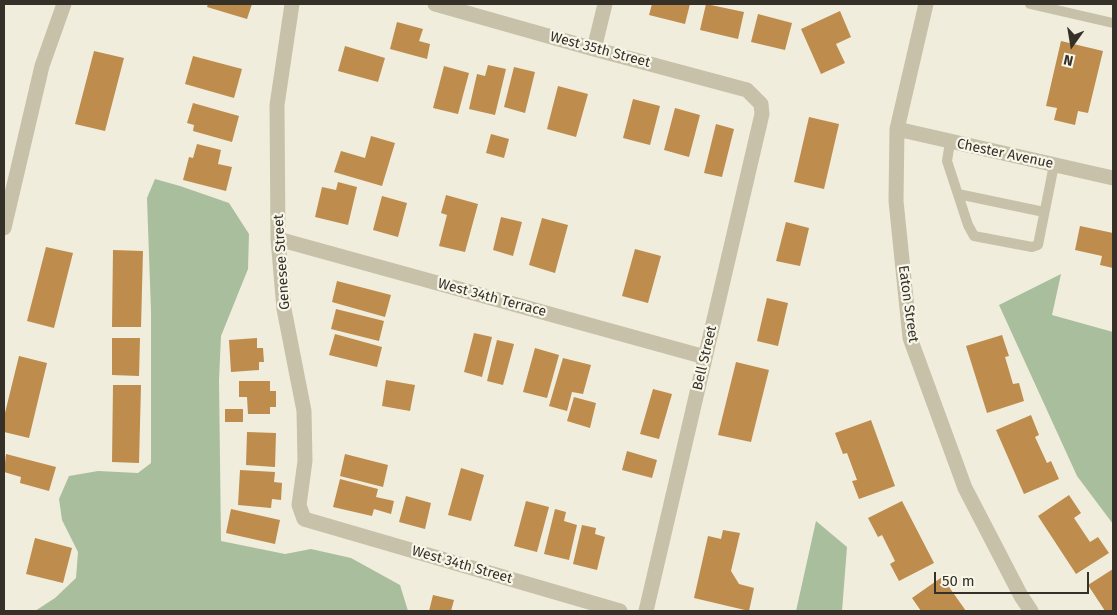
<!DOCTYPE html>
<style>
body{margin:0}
#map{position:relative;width:1117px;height:615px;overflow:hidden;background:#f0eddc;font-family:"Fira Sans",sans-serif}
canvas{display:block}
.frame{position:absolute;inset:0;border:5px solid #353028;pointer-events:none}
.north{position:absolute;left:1047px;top:20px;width:50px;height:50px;-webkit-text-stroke:4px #f8f6e8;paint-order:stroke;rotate:193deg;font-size:14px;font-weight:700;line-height:20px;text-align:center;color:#353028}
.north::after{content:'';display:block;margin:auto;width:18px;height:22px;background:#353028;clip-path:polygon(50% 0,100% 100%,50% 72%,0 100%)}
.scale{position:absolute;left:934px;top:572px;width:155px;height:22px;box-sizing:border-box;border:2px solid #353028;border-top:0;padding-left:6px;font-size:15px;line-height:18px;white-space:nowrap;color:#353028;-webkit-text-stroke:4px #f8f6e8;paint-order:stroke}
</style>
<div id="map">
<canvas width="1117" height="615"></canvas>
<div class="frame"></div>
<div class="north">N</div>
<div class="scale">50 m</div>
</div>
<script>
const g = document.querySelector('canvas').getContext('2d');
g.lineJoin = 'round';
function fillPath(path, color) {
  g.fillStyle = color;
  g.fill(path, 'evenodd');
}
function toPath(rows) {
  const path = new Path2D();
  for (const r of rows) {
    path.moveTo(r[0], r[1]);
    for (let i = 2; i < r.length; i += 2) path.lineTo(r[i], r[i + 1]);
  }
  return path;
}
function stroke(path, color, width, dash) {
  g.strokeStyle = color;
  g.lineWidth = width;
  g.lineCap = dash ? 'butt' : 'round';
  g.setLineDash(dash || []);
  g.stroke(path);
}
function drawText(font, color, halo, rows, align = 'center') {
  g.font = font + ' "Fira Sans",sans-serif';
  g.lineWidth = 4.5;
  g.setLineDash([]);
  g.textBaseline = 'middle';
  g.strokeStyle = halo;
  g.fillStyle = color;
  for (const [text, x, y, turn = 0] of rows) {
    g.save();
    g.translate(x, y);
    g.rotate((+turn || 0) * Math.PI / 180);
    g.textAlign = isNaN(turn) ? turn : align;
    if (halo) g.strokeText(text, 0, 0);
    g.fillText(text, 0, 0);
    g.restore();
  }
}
const green = toPath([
 [155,179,180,186,229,203,249,234,248,269,221,336,219,380,221,541,285,554,311,549,351,558,400,585,408,611,35,611,55,598,76,578,78,552,62,520,59,499,69,476,98,471,138,473,151,463,151,311,147,198],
 [1061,274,1052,315,1113,332,1113,524,1077,476,999,305],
 [816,521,847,547,842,611,796,611]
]);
const building = toPath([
 [208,4,252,4,247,19,207,7],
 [652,4,690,4,685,24,649,15],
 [706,4,744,12,738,39,700,30],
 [840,11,851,37,836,44,845,63,821,74,801,29],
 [758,14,792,23,785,50,751,42],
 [397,22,423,29,419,41,430,44,427,59,390,49],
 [1061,41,1103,51,1088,113,1078,111,1075,125,1054,120,1057,108,1046,106],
 [345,46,385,58,378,82,338,71],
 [94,51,124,58,105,131,75,124],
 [193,56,242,69,234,98,185,84],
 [488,65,506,69,495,115,469,109,477,74,485,76],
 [444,66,469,73,458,114,433,108],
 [514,67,535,72,525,113,504,107],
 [558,86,588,94,576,137,547,129],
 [633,99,660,106,650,145,623,138],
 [193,103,239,116,232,142,193,131,194,125,187,123],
 [675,108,700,115,689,157,664,150],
 [809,117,839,124,824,189,794,182],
 [716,124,734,129,722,177,704,173],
 [491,134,509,139,504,158,486,153],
 [371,136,395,143,382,186,334,172,341,151,365,158],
 [197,144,221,150,218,164,232,167,226,191,183,180,189,157,193,158],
 [338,182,357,187,348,225,315,217,322,187,336,190],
 [446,195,478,204,465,252,439,246,447,215,441,213],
 [382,196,407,203,398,237,373,230],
 [501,217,522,222,513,256,493,250],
 [542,218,568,225,555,273,529,265],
 [786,222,809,228,800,266,776,261],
 [1080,226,1113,233,1113,268,1100,265,1102,256,1075,250],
 [46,247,73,253,54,328,27,321],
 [635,249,661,256,648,303,622,296],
 [113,250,143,251,141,327,112,327],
 [337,281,391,295,385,317,332,302],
 [767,298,788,303,778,346,757,341],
 [336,309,384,321,379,341,331,329],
 [474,333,492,337,482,377,464,372],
 [335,334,382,347,377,367,329,355],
 [1002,335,1009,356,1005,357,1013,384,1019,383,1024,401,987,413,966,346],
 [112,338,140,338,139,376,112,375],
 [257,338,257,348,263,348,264,362,259,362,259,370,231,372,229,340],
 [497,340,514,344,503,385,487,381],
 [535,348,559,355,547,398,523,392],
 [19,356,47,363,29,438,4,432,4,417],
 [563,358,591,365,583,394,572,392,567,411,549,406],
 [736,362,769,370,751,442,718,435],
 [386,380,415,385,410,411,382,406],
 [239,381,270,381,270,391,276,391,276,407,270,407,270,414,248,414,247,397,239,397],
 [113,385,141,385,139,463,112,462],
 [653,389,672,394,659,439,640,434],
 [574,397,596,403,590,428,567,421],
 [225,409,243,409,243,422,225,422],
 [1031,415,1039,435,1035,437,1047,463,1051,461,1059,479,1024,494,996,430],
 [871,420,895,486,859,499,852,481,857,480,847,453,843,454,835,433],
 [247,432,276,433,275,467,246,465],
 [627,451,657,460,652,478,622,470],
 [6,454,56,467,49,491,20,483,21,477,4,472],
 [345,454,388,465,383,487,340,476],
 [461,468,484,475,471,521,448,515],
 [240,470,275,472,274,482,282,483,281,500,272,499,271,508,238,505],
 [340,479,378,489,376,497,394,501,391,514,374,509,372,516,333,507],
 [1069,495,1081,513,1074,518,1090,542,1098,537,1109,553,1076,574,1038,516],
 [406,496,431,503,425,529,399,522],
 [526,501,549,507,537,552,514,546],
 [902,501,934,563,899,581,890,564,895,561,882,535,878,537,868,518],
 [231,509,280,520,275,544,226,533],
 [555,509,566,512,564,521,577,525,569,560,544,554],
 [582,525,596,528,595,534,605,537,597,570,573,564],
 [723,530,740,533,731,571,739,584,754,588,749,611,694,598,708,536,721,539],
 [35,538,72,548,63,583,26,574],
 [1113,569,1113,611,1105,611,1088,585],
 [942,577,966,611,921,611,912,598],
 [433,595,454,600,451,611,429,611]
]);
const lane = toPath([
 [1030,4,1113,23],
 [950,142,947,161,968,225,974,236,1032,247,1038,245,1054,165],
 [958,194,1044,212]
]);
const street = toPath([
 [292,4,277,105,278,239,284,309,304,411,305,461,299,505,304,519,620,611],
 [435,4,594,49,747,90,761,104,762,114,646,611],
 [926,4,897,129,896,201,910,338,965,488,1021,596,1031,611],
 [594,49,605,4],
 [897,129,1113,178],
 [4,228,42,66,64,4],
 [278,239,705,357]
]);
const streetNames = [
 ["West 35th Street",600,50,15],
 ["Chester Avenue",1005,154,12],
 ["Genesee Street",282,262,-94],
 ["West 34th Terrace",492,298,15],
 ["Eaton Street",908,304,82],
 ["Bell Street",705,358,-77],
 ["West 34th Street",462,565,16]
];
fillPath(green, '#a9be9d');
fillPath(building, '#be8c4d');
stroke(lane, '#c8c1a9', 10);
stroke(street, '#c8c1a9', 15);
drawText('14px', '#353028', '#f8f6e8', streetNames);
</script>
